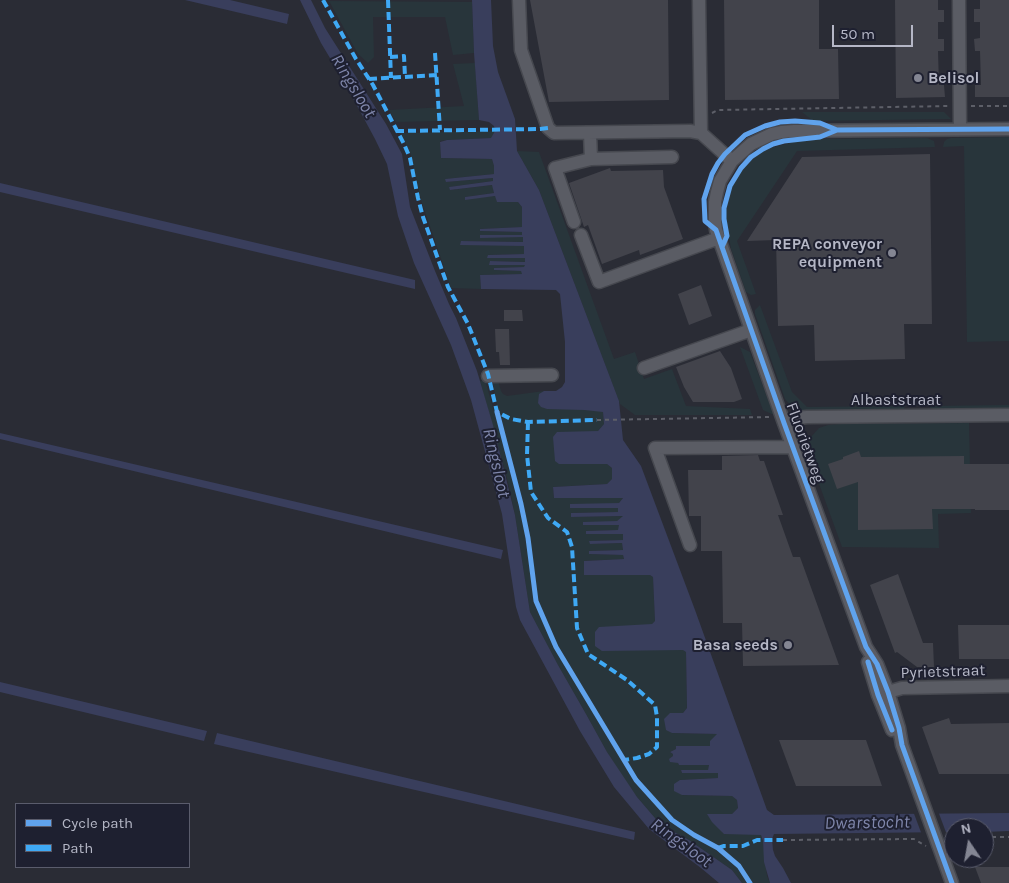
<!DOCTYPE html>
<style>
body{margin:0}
#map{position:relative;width:1009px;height:883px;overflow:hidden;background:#2a2c35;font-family:Karla,sans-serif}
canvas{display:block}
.legend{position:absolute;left:15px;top:803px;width:175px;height:65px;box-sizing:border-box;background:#1e2030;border:1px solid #5a5c6c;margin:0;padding:6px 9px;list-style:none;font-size:15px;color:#b5b7c6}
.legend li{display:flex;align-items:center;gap:10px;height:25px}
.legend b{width:25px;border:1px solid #5a5c6c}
.north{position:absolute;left:944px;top:818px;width:50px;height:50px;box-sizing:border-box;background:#1e2030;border:1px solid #5a5c6c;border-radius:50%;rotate:348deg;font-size:14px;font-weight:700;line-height:20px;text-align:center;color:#b5b7c6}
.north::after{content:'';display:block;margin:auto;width:18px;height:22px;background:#848693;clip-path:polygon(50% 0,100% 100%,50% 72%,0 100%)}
.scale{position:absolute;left:832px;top:25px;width:81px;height:22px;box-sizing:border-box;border:2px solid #b5b7c6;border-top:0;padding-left:6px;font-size:15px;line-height:18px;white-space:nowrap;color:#b5b7c6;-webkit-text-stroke:4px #1e2030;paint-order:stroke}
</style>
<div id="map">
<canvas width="1009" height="883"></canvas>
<ul class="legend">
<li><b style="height:6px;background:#60a3ed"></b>Cycle path</li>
<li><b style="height:6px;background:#3fa9f5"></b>Path</li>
</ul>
<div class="north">N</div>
<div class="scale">50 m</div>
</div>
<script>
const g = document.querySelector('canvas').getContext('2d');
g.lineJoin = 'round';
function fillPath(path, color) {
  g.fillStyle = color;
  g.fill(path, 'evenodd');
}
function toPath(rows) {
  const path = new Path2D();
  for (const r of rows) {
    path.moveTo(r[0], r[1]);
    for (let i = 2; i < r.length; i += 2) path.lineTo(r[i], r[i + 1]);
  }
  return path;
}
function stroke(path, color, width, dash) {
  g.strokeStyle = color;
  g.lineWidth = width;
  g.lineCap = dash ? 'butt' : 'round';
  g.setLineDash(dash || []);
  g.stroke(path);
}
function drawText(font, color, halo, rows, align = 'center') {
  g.font = font + ' Karla,sans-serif';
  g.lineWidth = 4;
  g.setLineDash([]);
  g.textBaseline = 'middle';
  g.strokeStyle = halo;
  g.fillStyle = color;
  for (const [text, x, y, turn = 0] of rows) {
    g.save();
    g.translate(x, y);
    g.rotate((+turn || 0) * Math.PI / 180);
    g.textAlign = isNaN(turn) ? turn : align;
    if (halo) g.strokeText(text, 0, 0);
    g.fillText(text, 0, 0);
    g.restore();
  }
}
const green = toPath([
 [329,1,472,2,474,53,453,55,445,17,373,17,374,57,368,63,358,54],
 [475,63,479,120,396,122,389,110,464,106,453,64],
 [802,112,944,112,951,119,813,121],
 [495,131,492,138,447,140,440,141,441,158,492,159,494,166,494,174,446,179,446,182,493,178,493,181,450,187,450,190,493,185,494,193,465,197,496,196,497,202,518,202,522,207,523,227,480,229,480,231,523,232,522,235,480,235,480,237,523,237,523,242,461,241,461,245,524,245,525,254,488,255,488,258,525,258,525,262,490,261,490,265,525,265,525,267,494,268,494,270,522,271,523,274,480,275,481,289,451,288,421,200,411,155,401,133],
 [1009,137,1009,341,967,342,964,146,943,147,944,142,947,139,951,138],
 [927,138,934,141,935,147,797,151,737,241,756,294,751,295,746,292,731,249,726,219,726,212,728,197,733,184,740,171,750,161,761,152,770,148,794,142,812,139],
 [517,151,539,152,614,359,635,352,644,379,672,369,686,406,750,409,752,415,635,415,620,404,539,190],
 [760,305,792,392,807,407,905,406,904,409,903,410,802,411,793,408,785,399,755,314,755,310],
 [740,347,750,352,774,415,763,410],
 [485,380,494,411,498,410,493,384,496,381,498,380,501,391,503,394,507,396,544,391,540,394,584,410,603,411,604,424,598,431,560,464,607,464,612,468,612,479,607,484,553,487,554,498,623,498,619,503,570,508,618,507,618,512,571,513,571,517,624,516,617,521,583,525,619,525,619,530,586,531,587,534,623,534,623,540,590,541,590,544,622,543,623,550,589,551,590,554,623,555,624,559,584,561,584,575,650,575,653,577,655,621,652,624,686,652,687,708,683,713,670,713,672,733,718,734,711,741,711,746,676,749,670,752,673,754,673,756,670,759,678,763,679,765,709,765,708,770,681,770,682,773,718,773,718,778,680,780,682,795,732,796,737,800,738,808,732,814,708,815,724,834,761,834,763,841,767,876,770,883,742,883,732,870,689,840,661,825,637,797,624,780,607,752,586,714,558,665,530,612,515,515,508,482,480,381],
 [1009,405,1009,409,932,410,929,406],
 [969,423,971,513,938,514,939,548,842,547,810,459,808,448,810,438,819,428,828,425,840,424]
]);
const water = toPath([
 [185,0,230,0,289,14,287,24],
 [300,0,311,0,325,28,386,124,402,154,410,207,435,271,449,304,456,318,477,371,493,425,515,515,530,612,558,665,586,714,607,752,637,797,661,825,689,840,732,870,742,883,719,883,701,868,649,829,614,787,580,731,520,620,516,607,502,514,471,400,451,345,414,263,398,216,387,164,375,139,342,78,321,43],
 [472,0,491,0,493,46,498,72,515,119,517,151,539,190,619,401,623,440,641,466,695,610,767,810,774,815,1009,813,1009,831,984,832,984,828,954,828,954,832,774,834,772,839,773,850,775,856,783,868,791,883,770,883,764,862,763,841,761,835,724,834,712,822,707,814,732,814,738,808,737,800,732,796,682,795,674,791,674,784,680,780,718,778,718,773,682,773,681,770,708,770,709,765,679,765,678,763,670,762,669,759,673,756,673,754,670,752,676,749,676,746,710,746,710,741,717,734,672,733,666,730,664,719,670,713,683,713,687,708,686,652,683,650,602,651,595,646,595,632,599,627,652,624,655,621,653,577,650,575,584,575,584,561,624,559,623,555,589,554,589,551,623,550,622,543,590,544,589,541,623,540,623,534,586,534,586,531,618,530,619,525,583,525,583,522,617,521,623,516,571,517,571,513,618,512,618,508,570,508,570,504,619,503,623,498,554,498,553,487,607,484,612,479,612,468,607,464,559,464,555,461,553,437,557,432,598,431,604,424,603,412,584,410,547,409,541,407,538,403,539,394,544,391,556,391,562,387,565,382,565,342,560,294,556,290,481,289,480,275,522,274,521,271,494,270,494,268,524,267,525,265,489,265,490,261,525,262,525,258,487,258,488,255,524,254,524,246,460,245,461,241,523,242,523,237,480,238,480,235,522,235,522,232,480,231,480,229,522,227,522,207,518,202,497,202,495,196,465,200,465,197,494,193,492,185,450,190,449,187,493,181,493,178,446,182,445,179,494,174,494,166,492,159,441,158,440,142,447,140,491,138,495,131,494,126,489,122,479,120,474,53],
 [0,183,415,280,415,289,0,192],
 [0,433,503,550,501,559,0,439],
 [0,682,207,731,204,741,0,692],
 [217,733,635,832,634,840,214,744]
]);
const pier = toPath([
 [913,811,938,811,947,835,922,835]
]);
const building = toPath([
 [530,0,668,0,669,100,549,102],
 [724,0,819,0,819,49,838,49,839,99,725,100],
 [895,0,938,0,938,10,944,10,944,22,938,22,938,39,944,39,944,51,938,51,939,85,944,85,945,97,896,98],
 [980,0,1009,0,1009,97,975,97,975,85,981,85,980,51,975,51,974,39,980,38,980,22,974,22,974,9,980,9],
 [930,154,932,324,904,324,905,359,815,361,814,325,778,326,776,240,747,241,802,157],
 [610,168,611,171,663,170,664,187,683,239,640,255,639,250,602,264,588,225,584,227,569,183],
 [701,285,712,316,689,325,678,294],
 [504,310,522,310,523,321,504,321],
 [495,329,509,329,510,365,500,365,499,352,496,352],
 [720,351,731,368,742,399,734,402,693,402,684,387,676,367],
 [859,451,861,457,964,456,964,464,1009,464,1009,510,975,510,975,509,932,509,933,529,858,530,858,482,837,489,828,464,843,459,843,457],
 [758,455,760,461,764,461,783,515,778,515,793,557,800,557,839,665,743,666,742,623,723,623,722,551,701,551,701,516,689,516,688,470,722,470,722,456],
 [898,574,923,643,933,643,934,667,917,667,897,652,895,653,870,585],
 [958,625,1009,625,1009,659,959,659],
 [949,718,951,724,1009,723,1009,774,939,774,922,727],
 [779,740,866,740,882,786,796,786],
 [975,867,1009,867,1009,883,981,883]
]);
const path = toPath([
 [971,106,1009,106],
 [712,113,718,110,949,106],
 [597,420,769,417],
 [984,837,1009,837],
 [783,840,914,839,926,846]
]);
const minor = toPath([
 [519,0,521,50,548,128,554,133,690,131,701,133,732,161],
 [699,0,701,133],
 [959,0,960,129],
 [590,133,591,159],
 [574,222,555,168,591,159,672,157],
 [581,235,599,282,719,238],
 [644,368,751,330],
 [488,376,552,375],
 [784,423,797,418,807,417,1009,415],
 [690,545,655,448,793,447],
 [868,662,878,695,892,730],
 [878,695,902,688,1009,686],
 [952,883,902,745,899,728,888,692,877,664,866,647,784,423,735,284,716,230,715,221,715,202,717,192,720,181,732,161,751,144,772,134,782,132,794,131,1009,129]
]);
const quiet = toPath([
 [323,0,356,59,373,85,404,144,410,158,418,198,423,217,448,287,468,324,488,374,497,412,511,419,528,422,597,420],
 [388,0,391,78],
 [435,53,440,130],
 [390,57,404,56,405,77],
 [369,79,437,75],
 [396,131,540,129,548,128],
 [528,422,527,455,531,492,548,518,567,532,572,547,577,628,588,654,627,680,655,705,657,717,657,747,649,754,637,758,624,760],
 [718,848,724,846,743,846,757,840,783,840]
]);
const cycleway = toPath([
 [837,130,820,123,795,121,780,122,765,126,745,135,725,154,718,163,712,174,704,199,705,221,716,230,784,423,866,647,877,664,888,692,899,728,902,745,952,883],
 [722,247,727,236,724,219,724,208,730,186,741,168,751,157,763,149,773,144,784,141,820,137,837,130,1009,129],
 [497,412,521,504,528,538,536,601,556,647,636,780,672,820,694,835,718,848,739,866,750,883],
 [868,662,878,695,892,730]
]);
const markers = [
 [918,78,5,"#848693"],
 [892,253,5,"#848693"],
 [788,645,5,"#848693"]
];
const poiNames = [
 ["Belisol",928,78,"left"],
 ["REPA conveyor",882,244],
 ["equipment",882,262],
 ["Basa seeds",778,645]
];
const streetNames = [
 ["Albaststraat",896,400],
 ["Fluorietweg",805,443,70],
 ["Pyrietstraat",943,672,-2]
];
const waterNames = [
 ["Ringsloot",353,86,59],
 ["Ringsloot",496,463,77],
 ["Dwarstocht",867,823,-1],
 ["Ringsloot",681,843,36]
];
fillPath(green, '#28353b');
fillPath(water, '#393e5c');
fillPath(pier, '#2a2c35');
fillPath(building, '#42434b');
stroke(minor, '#46484f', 15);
stroke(path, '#5d5f68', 2, [4, 4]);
stroke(minor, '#5a5c64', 12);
stroke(quiet, '#3fa9f5', 4, [8, 4]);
stroke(cycleway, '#60a3ed', 5);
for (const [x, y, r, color] of markers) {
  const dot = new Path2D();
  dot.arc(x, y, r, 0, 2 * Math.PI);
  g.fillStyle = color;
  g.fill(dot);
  stroke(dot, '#1e2030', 2);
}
drawText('bold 16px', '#b5b7c6', '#1e2030', poiNames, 'right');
drawText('16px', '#b5b7c6', '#1e2030', streetNames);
drawText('italic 18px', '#7f86ab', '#1e2030', waterNames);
</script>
